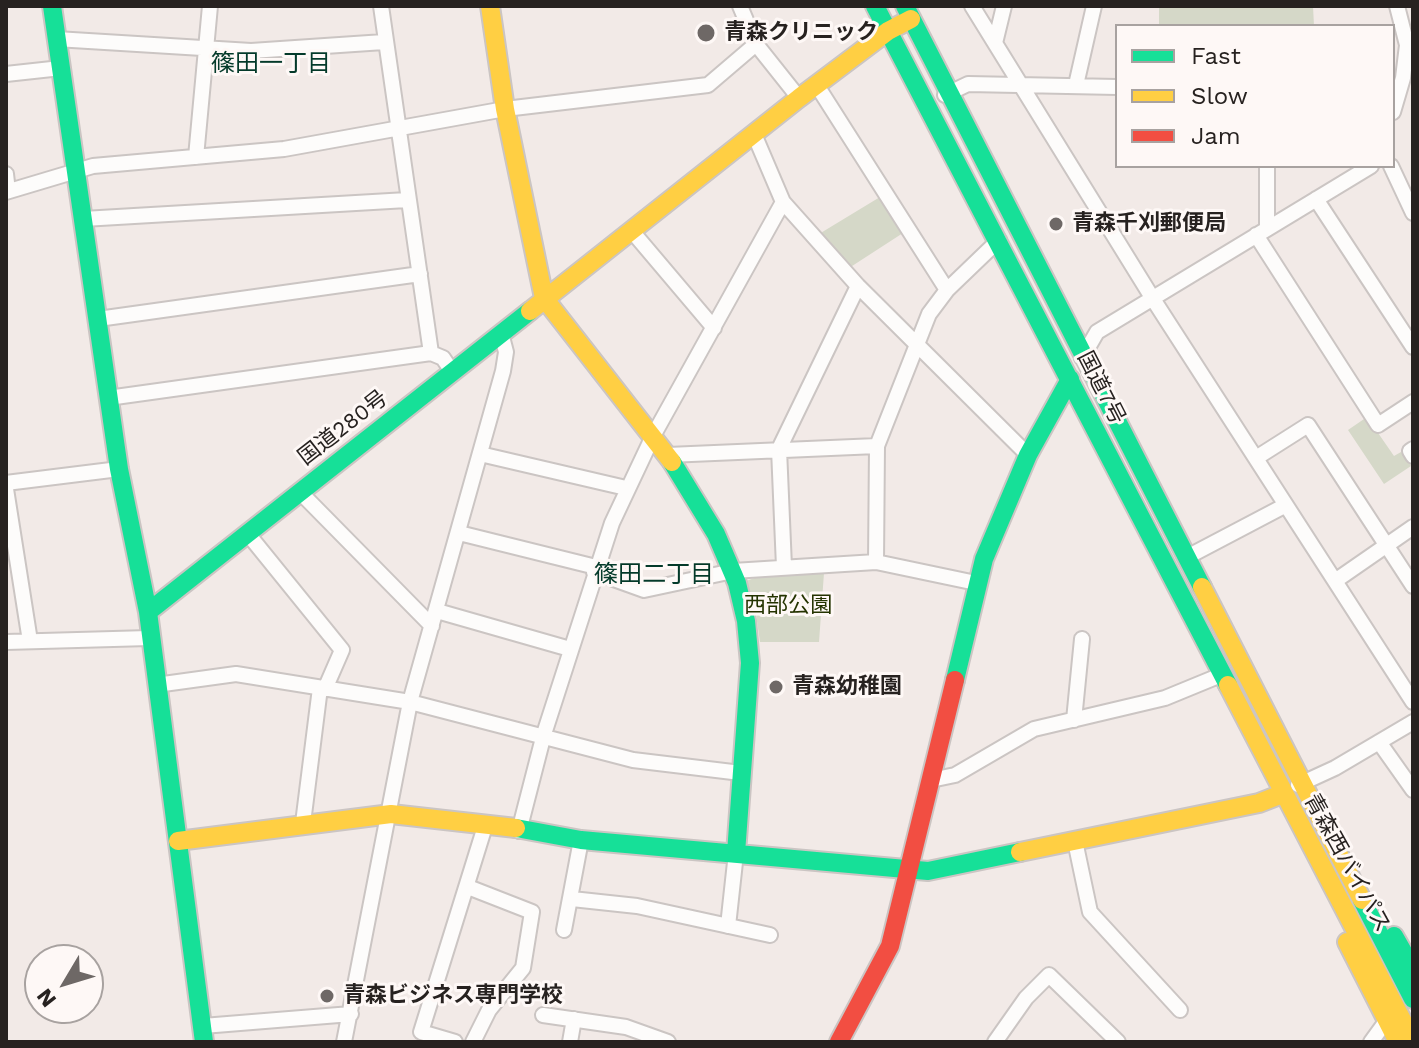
<!DOCTYPE html>
<meta charset="utf-8">
<style>
body{margin:0}
#map{position:relative;width:1419px;height:1048px;overflow:hidden;background:#f2eae7;font-family:"Work Sans",sans-serif}
canvas{display:block}
.frame{position:absolute;inset:0;border:8px solid #272220;pointer-events:none}
.legend{position:absolute;left:1115px;top:24px;width:280px;height:144px;box-sizing:border-box;background:#fef8f6;border:2px solid #a8a2a0;margin:0;padding:10px 14px;list-style:none;font-size:24px;color:#272220}
.legend li{display:flex;align-items:center;gap:16px;height:40px}
.legend b{width:40px;border:2px solid #a8a2a0}
.north{position:absolute;left:24px;top:944px;width:80px;height:80px;box-sizing:border-box;background:#fef8f6;border:2px solid #a8a2a0;border-radius:50%;rotate:232deg;font-size:22px;font-weight:700;line-height:32px;text-align:center;color:#272220}
.north::after{content:'';display:block;margin:auto;width:28px;height:36px;background:#6e6866;clip-path:polygon(50% 0,100% 100%,50% 72%,0 100%)}
</style>
<div id="map">
<canvas width="1419" height="1048"></canvas>
<div class="frame"></div>
<ul class="legend">
<li><b style="height:10px;background:#16e098"></b>Fast</li>
<li><b style="height:10px;background:#ffcf43"></b>Slow</li>
<li><b style="height:10px;background:#f24e42"></b>Jam</li>
</ul>
<div class="north">N</div>
</div>
<script>
const g = document.querySelector('canvas').getContext('2d');
g.lineJoin = 'round';
function fillPath(path, color) {
  g.fillStyle = color;
  g.fill(path, 'evenodd');
}
function toPath(rows) {
  const path = new Path2D();
  for (const r of rows) {
    path.moveTo(r[0], r[1]);
    for (let i = 2; i < r.length; i += 2) path.lineTo(r[i], r[i + 1]);
  }
  return path;
}
function stroke(path, color, width, dash) {
  g.strokeStyle = color;
  g.lineWidth = width;
  g.lineCap = dash ? 'butt' : 'round';
  g.setLineDash(dash || []);
  g.stroke(path);
}
function drawText(font, color, halo, rows, align = 'center') {
  g.font = font + ' "Work Sans","Noto Sans JP",sans-serif';
  g.lineWidth = 6;
  g.setLineDash([]);
  g.textBaseline = 'middle';
  g.strokeStyle = halo;
  g.fillStyle = color;
  for (const [text, x, y, turn = 0] of rows) {
    g.save();
    g.translate(x, y);
    g.rotate((+turn || 0) * Math.PI / 180);
    g.textAlign = isNaN(turn) ? turn : align;
    if (halo) g.strokeText(text, 0, 0);
    g.fillText(text, 0, 0);
    g.restore();
  }
}
const green = toPath([
 [1159,6,1313,6,1314,26,1159,26],
 [880,197,903,233,849,268,819,234],
 [1367,417,1394,456,1401,452,1411,466,1384,484,1348,430],
 [824,573,819,642,760,642,755,607,746,581,766,574]
]);
const street = toPath([
 [381,6,431,353],
 [740,6,756,44,799,98],
 [972,6,1153,299,1413,702],
 [56,39,251,51,384,42],
 [995,43,1004,6],
 [6,74,61,68],
 [816,84,947,290],
 [1076,85,1094,6],
 [945,95,968,84,1117,87],
 [1393,112,1403,78,1407,45,1397,6],
 [754,134,783,202,858,286,1028,455],
 [196,157,210,6],
 [1391,166,1413,213],
 [6,174,8,191],
 [6,192,93,166,284,149,505,109,708,85,756,44],
 [1316,199,1413,347],
 [83,219,407,200],
 [1267,229,1267,166],
 [631,230,714,328],
 [1256,235,1378,425,1413,402],
 [98,319,420,274],
 [1082,358,1097,332,1371,166],
 [108,398,431,353,443,358,453,373],
 [1413,449,1410,451,1413,456],
 [480,454,626,488],
 [668,455,877,446],
 [1256,458,1308,425,1413,586],
 [6,483,119,469],
 [6,489,30,641],
 [300,492,432,626],
 [459,533,596,567],
 [248,534,342,650,325,689],
 [1189,556,1286,505],
 [876,562,877,446,929,314,947,290,999,240],
 [784,567,779,449,858,286],
 [594,572,644,590,733,571,876,562,976,583],
 [1335,581,1413,527],
 [437,611,570,649],
 [6,642,149,638],
 [156,685,236,674,410,702,633,760,741,773],
 [1074,720,1082,639],
 [1379,742,1413,790],
 [931,780,955,775,1034,729,1165,698,1221,675],
 [1298,785,1335,768,1413,722],
 [303,823,320,688],
 [519,831,544,734,612,523,653,436,783,202],
 [1075,841,1090,912,1180,1010],
 [468,887,532,912,523,968,489,1010,473,1042],
 [572,899,637,906,770,935],
 [728,926,736,853],
 [564,930,581,840],
 [543,1015,626,1027,668,1042],
 [203,1026,351,1014],
 [344,1042,410,702,503,371,506,352,501,333],
 [455,1042,421,1032,486,823],
 [570,1042,574,1019],
 [995,1042,1026,998,1049,975,1118,1042],
 [1371,1042,1387,1020]
]);
const fast = toPath([
 [52,6,119,469,148,612],
 [875,6,1228,685],
 [905,6,1202,587],
 [672,462,716,534,737,583,746,621,750,663,736,853],
 [955,680,984,559,1028,455,1070,379],
 [516,828,581,840,928,871,1020,852],
 [1362,900,1413,999],
 [1394,936,1413,969],
 [204,1042,148,612,530,311]
]);
const slow = toPath([
 [490,6,505,109,544,298,672,462],
 [530,311,799,98,888,31,911,19],
 [1202,587,1362,900],
 [1228,685,1413,1041],
 [178,841,391,814,516,828],
 [1020,852,1259,803,1282,794],
 [1347,942,1398,1042]
]);
const jam = toPath([
 [839,1042,890,946,955,680]
]);
const markers = [
 [706,33,10,"#6e6866"],
 [1056,224,8,"#6e6866"],
 [776,687,8,"#6e6866"],
 [327,996,8,"#6e6866"]
];
const poiNames = [
 ["青森クリニック",724,33],
 ["青森千刈郵便局",1072,224],
 ["青森幼稚園",792,687],
 ["青森ビジネス専門学校",343,996]
];
const streetNames = [
 ["国道7号",1101,388,63],
 ["国道280号",343,428,-38],
 ["青森西バイパス",1347,863,61]
];
const parkNames = [
 ["西部公園",788,606]
];
const neighbourhoodNames = [
 ["篠田一丁目",271,64],
 ["篠田二丁目",654,575]
];
fillPath(green, '#d5d8c8');
stroke(street, '#cbc5c3', 18);
stroke(fast, '#cbc5c3', 22);
stroke(slow, '#cbc5c3', 22);
stroke(jam, '#cbc5c3', 22);
stroke(street, '#fdfcfb', 14);
stroke(fast, '#16e098', 18);
stroke(slow, '#ffcf43', 18);
stroke(jam, '#f24e42', 18);
for (const [x, y, r, color] of markers) {
  const dot = new Path2D();
  dot.arc(x, y, r, 0, 2 * Math.PI);
  g.fillStyle = color;
  g.fill(dot);
  stroke(dot, '#fef8f6', 3);
}
drawText('bold 22px', '#272220', '#fef8f6', poiNames, 'left');
drawText('22px', '#272220', '#fef8f6', streetNames);
drawText('22px', '#243300', '#fef8f6', parkNames);
drawText('24px', '#043a2a', '#fef8f6', neighbourhoodNames);
</script>
